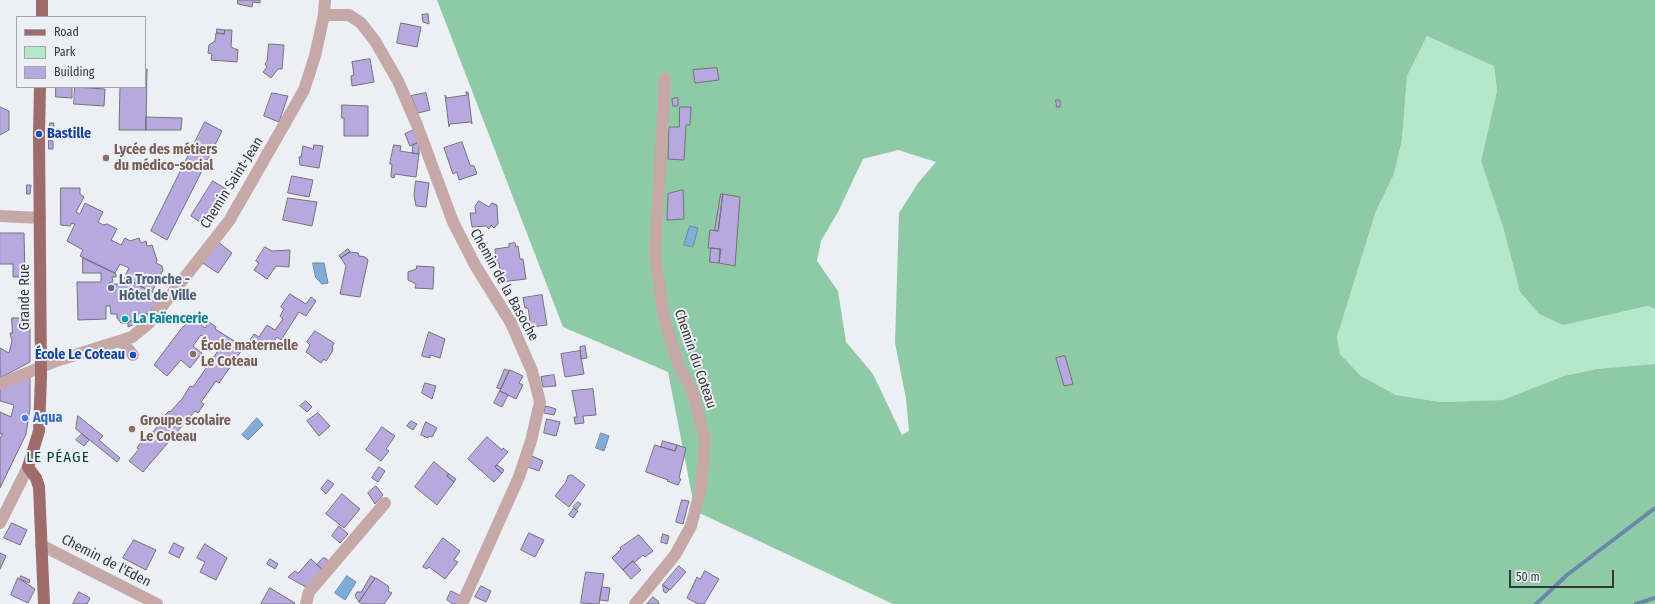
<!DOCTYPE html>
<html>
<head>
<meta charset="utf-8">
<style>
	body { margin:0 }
	#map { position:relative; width:1655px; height:604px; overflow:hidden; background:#ecf0f5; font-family:"Fira Sans Condensed",sans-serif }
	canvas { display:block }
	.legend { position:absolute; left:16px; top:16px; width:130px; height:72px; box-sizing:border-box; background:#ecf0f5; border:1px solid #a3a6aa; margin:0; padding:5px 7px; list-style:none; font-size:12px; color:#363739 }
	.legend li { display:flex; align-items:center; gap:8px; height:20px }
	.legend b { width:20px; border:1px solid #a3a6aa }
	.scale { position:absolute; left:1509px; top:570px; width:105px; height:18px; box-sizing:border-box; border:2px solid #363739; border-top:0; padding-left:5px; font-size:12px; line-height:14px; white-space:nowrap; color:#363739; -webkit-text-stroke:3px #ecf0f5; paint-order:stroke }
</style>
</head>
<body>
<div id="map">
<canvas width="1655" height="604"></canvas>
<ul class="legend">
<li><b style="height:5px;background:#9f6b6b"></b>Road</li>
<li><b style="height:11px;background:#b7e7ca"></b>Park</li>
<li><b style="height:11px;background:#b7a9df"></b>Building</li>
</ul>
<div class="scale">50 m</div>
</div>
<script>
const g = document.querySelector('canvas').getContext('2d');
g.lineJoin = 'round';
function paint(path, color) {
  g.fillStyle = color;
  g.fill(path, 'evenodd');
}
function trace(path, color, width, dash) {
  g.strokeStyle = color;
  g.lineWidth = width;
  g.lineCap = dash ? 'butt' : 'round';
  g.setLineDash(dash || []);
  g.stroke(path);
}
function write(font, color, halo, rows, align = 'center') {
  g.font = font + ' "Fira Sans Condensed",sans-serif';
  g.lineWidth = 4;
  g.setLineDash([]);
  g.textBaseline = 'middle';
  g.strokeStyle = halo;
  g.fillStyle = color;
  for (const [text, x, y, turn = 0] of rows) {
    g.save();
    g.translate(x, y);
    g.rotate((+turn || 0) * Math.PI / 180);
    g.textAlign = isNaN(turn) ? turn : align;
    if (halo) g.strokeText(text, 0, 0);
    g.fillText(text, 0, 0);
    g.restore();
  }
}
paint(new Path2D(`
	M1427,36L1494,65L1497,91L1481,161L1503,227L1520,292L1539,314L1647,306L1655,309V364L1596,369L1564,376L1502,400L1441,402L1396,395L1361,376L1340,354L1337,337L1376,211L1394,174L1402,140L1407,76Z`), '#b7e7ca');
paint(new Path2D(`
	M437,0H1655V309L1647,306L1563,325L1539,314L1520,292L1503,227L1481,161L1497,91L1494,66L1427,36L1407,76L1402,140L1394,174L1376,211L1337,337L1340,354L1361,376L1396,395L1441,402L1502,400L1564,376L1596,369L1655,364V604H893L695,511L668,372L563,327ZM898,150L936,162L918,183L899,213L895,343L906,399L909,431L902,435L873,374L846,342L838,291L817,261L821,241L838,212L863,159Z`), '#8fcaa7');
const water = new Path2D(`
	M690,226L698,228L693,247L684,245Z
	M313,263H324L328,283L322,284L316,278Z
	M257,418L263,425L248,440L242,435Z
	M601,433L609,436L604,451L596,448Z
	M347,576L356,582L345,600L335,593Z`);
paint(water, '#81acd8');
trace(water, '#6a89a8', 1);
trace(new Path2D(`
	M1536,604L1567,575L1655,508
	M1636,604L1655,598`), '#6a89a8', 4);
const building = new Path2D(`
	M238,0H260V3L253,2L252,7L238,4Z
	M428,14L429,24L423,22L422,15Z
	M401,23L421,27L417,47L397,43Z
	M217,29L225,30L224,34L217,33Z
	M225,30H232L231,47L238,50L237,62L211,60L212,54L208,53L209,45L215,41L216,33L224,34Z
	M269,44L284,45L282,69H278L271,78L263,72L267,67L265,64L267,61Z
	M370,59L374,82L352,86L351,76L354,75L352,62Z
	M717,68L719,80L695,83L693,70Z
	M145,69H147L146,130H119L120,87H145Z
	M56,87H72V98L56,97Z
	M75,87L105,89L104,106L74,104Z
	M466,92H468L472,124L471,122L450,124L449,127L445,95L447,98L467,95Z
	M272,93L288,96L279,122L264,116Z
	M426,93L430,110L418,113L411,96Z
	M678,98V106H673L672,99Z
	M1056,100H1060V107H1057Z
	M342,105L368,106V136H344V118H342Z
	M0,107L9,111V130L0,135Z
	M680,107H691L690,125H686L684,160L668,159L669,127H679Z
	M146,117L182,118L181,130H146Z
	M205,122L222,131L167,240L151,231Z
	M50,123H54L53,133H50Z
	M70,130L90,132L89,139L69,137Z
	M414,130L419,142L410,146L405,134Z
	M49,140L53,141V149H49Z
	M419,142V154L412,153L413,145Z
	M462,142L470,165L474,166L477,174L459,180L457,172L453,174L444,148Z
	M314,145L323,146L319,168L300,165L299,157H301L303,146L313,149Z
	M394,145L401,146L400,151L419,154L416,177L395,174L394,178L391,177L392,164H390Z
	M292,176L313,180L309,197L288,193Z
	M213,181L226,189L203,224L191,216Z
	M416,181L429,183L426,207L416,206L414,195Z
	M27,185H31L30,194H27Z
	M61,188H80V194L84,197L76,212L80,214L85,203L103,212L98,222L103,225L107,224L117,229L111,240L121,245L125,238L130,241L139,238L141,243L146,241L147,246L152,245L157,260L156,263L162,266L163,270L152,292L124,278L129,268L120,264L115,273L80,256L83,250L67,241L75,224L72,223L70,226L61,225Z
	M683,190L684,219L667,220L668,194Z
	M721,194H723L718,231L715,230Z
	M723,194L740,197L735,266L719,263L721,249L708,248L710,230L718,231Z
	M288,198L317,202L312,226L283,220Z
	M479,201L489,207L492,203L497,205L498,224L494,228L491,225L489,229L486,226L472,227L470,213H476L475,207Z
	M0,233H24L25,277H13V264H0Z
	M217,241L232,253L218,273L201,262Z
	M515,243L516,247L518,246L520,259H523L526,279L501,282L499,263L496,264L495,249L509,247V244Z
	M265,247L272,251L290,250L289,267L276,266L267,279L254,270L259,263L256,261Z
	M711,248L720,249L719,263L710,262Z
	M348,249L350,252L341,258L339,256Z
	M350,252L358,253L359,256L365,257L368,260L360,297L340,294L346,266L341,258Z
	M83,258L116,274V277H112L113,282H110V284H120L124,278L163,297L148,314H133V319L128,323H121L117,318V314H111L110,306H106V319L78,320L77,282H101V273H83Z
	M417,266L434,267L433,289L415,288L416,284L408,280V272L416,269Z
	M290,294L306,304L311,297L316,301L306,316L299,312L281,340L277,337L271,346L266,343L262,348L250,340L254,334L259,337L267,325L275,330L283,319L280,316L284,309L281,307Z
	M542,295L547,325L531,327L528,308H525L523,298Z
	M133,314H148L142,321L128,327V323L133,319Z
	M12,318H30V362L0,378V348L9,353L12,341L10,333H12Z
	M193,318L205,328L209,322L216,327L215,329L244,347L219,383L216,381L201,402L204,404L198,413L195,411L143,472L129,461L139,449L137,448L142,441L144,442L165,418L163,417L169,411L170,412L182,399L190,386L193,387L220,348L201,335L193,346L202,353L190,368L181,360L167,376L154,365L181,329Z
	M315,331L334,343L332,347L333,348L332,352L326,361L324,359L321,363L306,352L310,345L307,342Z
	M429,332L445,339L440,358L430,355V358L422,356Z
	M585,346L587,358L581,359L580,347Z
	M580,351L584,374L565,377L561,354Z
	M1065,356L1073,384L1064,386L1056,358Z
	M505,369L509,371L501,389L497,388Z
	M510,370L523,376L519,383L523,385L516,399L500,391Z
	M30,375V408L26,434L0,488V438L3,434H0V412L11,417L14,405L0,401V388Z
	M554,375L556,386L543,387L541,377Z
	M425,383L436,386L432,399L422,393Z
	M593,389L596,415L583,416L584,423L575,424L574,417H577L572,391Z
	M500,391L508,395L502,407L494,403Z
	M306,401L312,407L307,412L300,406Z
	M546,406L556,409L554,415L544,413Z
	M318,413L330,426L319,436L307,421Z
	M78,416L103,436L99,440L120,458L117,462L76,429Z
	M547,419L560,422L556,436L544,433Z
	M411,421L417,424L413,430L407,426Z
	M426,422L437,428L432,437L429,436L428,438L421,435Z
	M382,427L395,436L386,449L389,451L381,461L366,450Z
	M82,434L89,440L84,446L76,440Z
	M487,437L502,450L503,448L508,452L495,467L502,473L494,482L468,459Z
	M663,441L677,445L675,451L661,447Z
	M655,445L675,451L677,445L686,448L679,478L681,479L678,485L667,481L668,480L646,472Z
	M532,456L543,461L539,471L528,467Z
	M434,462L449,474L447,476L454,482L437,505L415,487Z
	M497,465L504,470L502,473L495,467Z
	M379,467L385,471L378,482L372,478Z
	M449,474L456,479L454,482L447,476Z
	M572,475L585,485L569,507L555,496L566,482L568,476Z
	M328,480L334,484L326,494L321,489Z
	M376,486L383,495L375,504L368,493Z
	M342,494L360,509L344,528L326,514Z
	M682,500L689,501L683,524L676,522Z
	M578,502L581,504L576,510L573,507Z
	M574,508L578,511L573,518L569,515Z
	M12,523L27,530L20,545L4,538Z
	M339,526L348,534L340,543L332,536Z
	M529,533L544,540L535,557L521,550Z
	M663,534L669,536L667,544L661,542Z
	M639,535L653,551L645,557L643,555L634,563L633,561L623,570L612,558L621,549L620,548Z
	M443,538L460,551L454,560L458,562L445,579L429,567L427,569L423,567Z
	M134,540L156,550L146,570L123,558Z
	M174,543L184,548L179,558L169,553Z
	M205,544L227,558L216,580L200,572L205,562L197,558Z
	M0,553L6,556L0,569Z
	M323,558H325L330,562L323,570L317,565Z
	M270,559L278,564L275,569L267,564Z
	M311,559L323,570L308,588L288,577L295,571L298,573Z
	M633,561L641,570L631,579L623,570Z
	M679,566L686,572L670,590L663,585Z
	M705,571L719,579L704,604H698L687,598L697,577L700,579Z
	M586,572L604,574L599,604L581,603Z
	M21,576L30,580L29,583L20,579Z
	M371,576L375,578L359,602L355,596L357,592H361Z
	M18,578L35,589L28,603L11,595Z
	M376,578L388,586L389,589L388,591L392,593L384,604H363L359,602Z
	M663,585L669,590L666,593L664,592Z
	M481,586L491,591L486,602L475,597Z
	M602,587L610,588L608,601L600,600Z
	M270,588L295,603L294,604H261Z
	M451,591L461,596L458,604H453L447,600Z
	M79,592L90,598L87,604H73Z
	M653,597L659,602L658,604H647Z`);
paint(building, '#b7a9df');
trace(building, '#737277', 1);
trace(new Path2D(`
	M324,15H349L361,23L375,41L398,81L417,125L453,222L475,265L511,323L532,371L540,402L531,441L519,477L462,604
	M0,216L40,218
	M121,341L133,355
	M0,384L56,361L132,337L148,324L229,221L304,90L315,56L324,15L325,0
	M0,523L28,467
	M41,545L157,604
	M306,604L309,592L385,503
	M635,604L675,555L691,526L701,488L705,441L693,393L679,366L664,318L655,255L665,79`), '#c6a8a7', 12);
trace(new Path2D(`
	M42,17V0
	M40,87L39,134L41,376L39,431L28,467L36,478L39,487L44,604`), '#9f6b6b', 12);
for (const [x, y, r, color] of [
	[39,134,4,"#1a4fb4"],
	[106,158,4,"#8d6e63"],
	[111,288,4,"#5c6f8a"],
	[125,319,4,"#0f9aa8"],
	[193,354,4,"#8d6e63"],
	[133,355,4,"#1a4fb4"],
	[25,418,4,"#3f7fe0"],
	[132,429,4,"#8d6e63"]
]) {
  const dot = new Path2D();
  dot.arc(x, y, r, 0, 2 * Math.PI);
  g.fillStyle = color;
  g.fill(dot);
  trace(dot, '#ecf0f5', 1.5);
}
write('bold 14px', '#164399', '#ecf0f5', [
	["Bastille",47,134],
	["École Le Coteau",125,355,"right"]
], 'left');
write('bold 14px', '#785e54', '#ecf0f5', [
	["Lycée des métiers",114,150],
	["du médico-social",114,166],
	["École maternelle",201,346],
	["Le Coteau",201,362],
	["Groupe scolaire",140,421],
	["Le Coteau",140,437]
], 'left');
write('14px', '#363739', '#ecf0f5', [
	["Chemin Saint-Jean",232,183,-58],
	["Chemin de la Basoche",504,285,61],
	["Grande Rue",25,297,-90],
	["Chemin du Coteau",695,359,71],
	["Chemin de l'Eden",106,561,27]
]);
write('bold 14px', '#4e5e75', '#ecf0f5', [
	["La Tronche -",119,280],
	["Hôtel de Ville",119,296]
], 'left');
write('bold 14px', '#0d838f', '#ecf0f5', [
	["La Faïencerie",133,319]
], 'left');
write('bold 14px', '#366cbe', '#ecf0f5', [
	["Aqua",33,418]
], 'left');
g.letterSpacing = '1px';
write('15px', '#013f35', '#ecf0f5', [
	["LE PÉAGE",58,458]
]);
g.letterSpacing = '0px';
</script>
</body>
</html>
